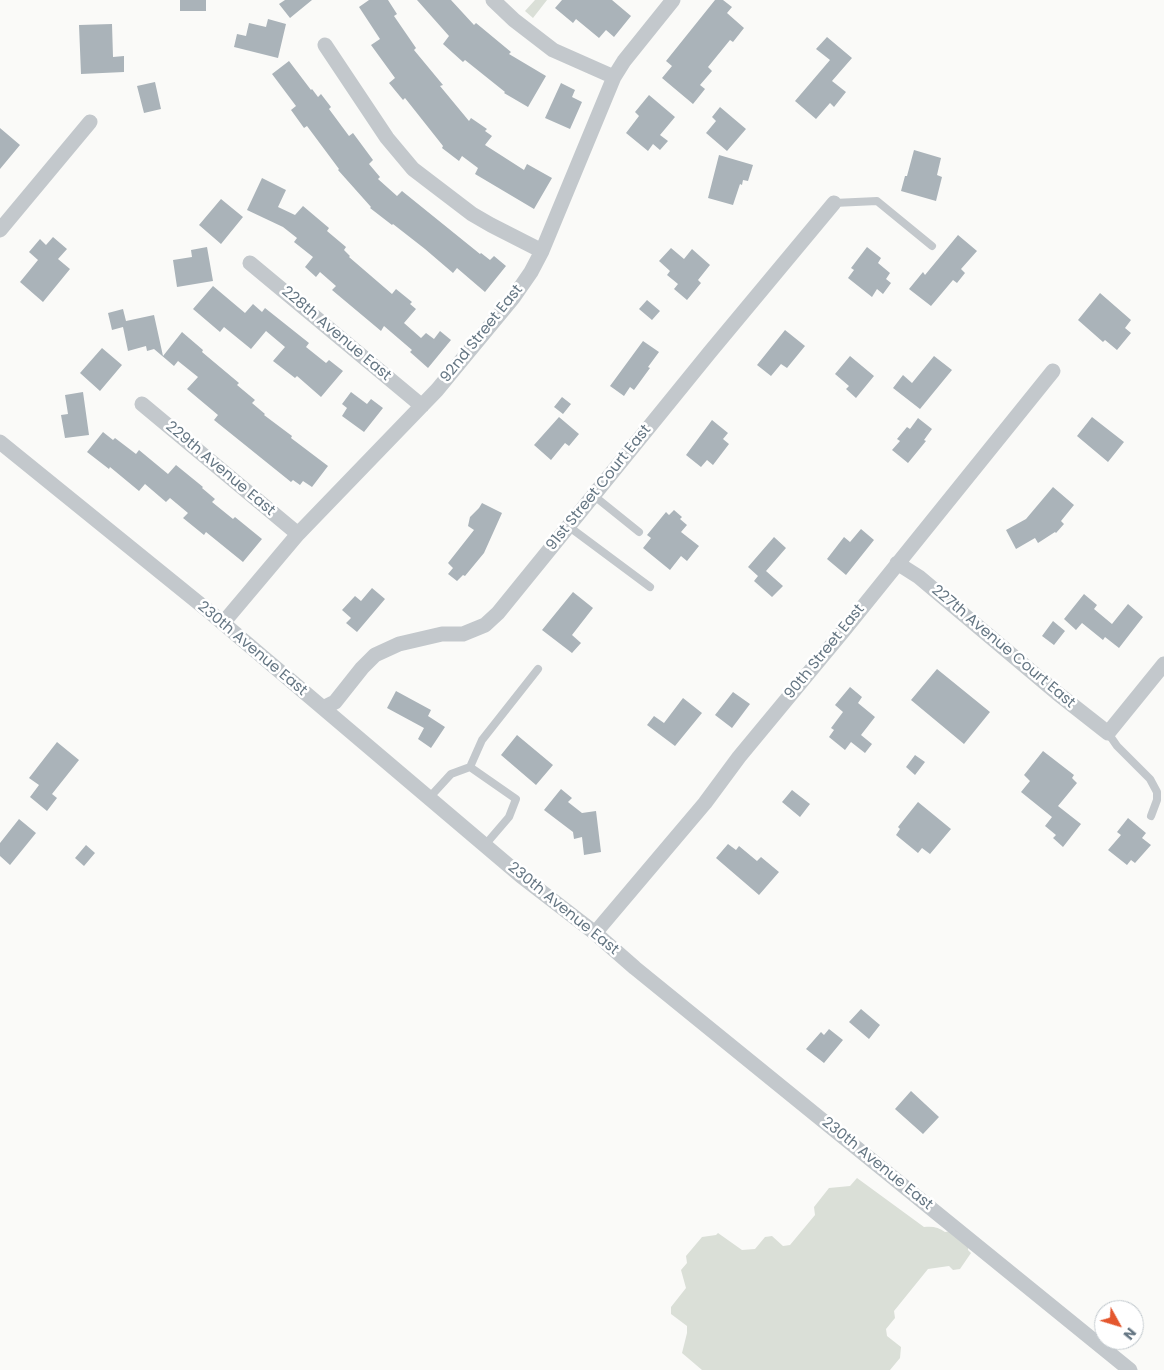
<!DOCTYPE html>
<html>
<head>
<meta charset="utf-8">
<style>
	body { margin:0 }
	#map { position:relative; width:1164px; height:1370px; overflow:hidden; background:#fafaf8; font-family:Poppins,sans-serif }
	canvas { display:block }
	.north { position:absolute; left:1094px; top:1300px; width:50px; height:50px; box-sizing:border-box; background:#fff; border:1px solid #c1c8cd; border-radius:50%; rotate:129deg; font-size:14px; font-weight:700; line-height:20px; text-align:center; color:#657683 }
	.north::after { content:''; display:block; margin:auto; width:18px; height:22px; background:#e4572e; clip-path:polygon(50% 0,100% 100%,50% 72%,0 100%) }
</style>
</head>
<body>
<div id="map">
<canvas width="1164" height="1370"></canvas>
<div class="north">N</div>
</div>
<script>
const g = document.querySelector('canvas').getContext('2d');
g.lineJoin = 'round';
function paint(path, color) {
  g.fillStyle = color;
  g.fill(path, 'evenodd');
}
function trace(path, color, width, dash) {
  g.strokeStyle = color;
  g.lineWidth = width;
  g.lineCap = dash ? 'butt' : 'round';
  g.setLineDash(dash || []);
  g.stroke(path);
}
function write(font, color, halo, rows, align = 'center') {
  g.font = font + ' Poppins,sans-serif';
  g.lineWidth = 5;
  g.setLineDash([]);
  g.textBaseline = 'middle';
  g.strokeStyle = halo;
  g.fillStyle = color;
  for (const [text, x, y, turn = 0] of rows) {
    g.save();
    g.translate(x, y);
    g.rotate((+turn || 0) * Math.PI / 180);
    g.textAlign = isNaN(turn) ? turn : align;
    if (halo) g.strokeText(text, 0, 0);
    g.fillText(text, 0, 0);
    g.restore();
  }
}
paint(new Path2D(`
	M535,0H547L533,18L525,11Z
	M857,1178L924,1227C932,1226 939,1227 945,1232L952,1231L968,1243V1250L971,1253L960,1269L953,1270L949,1266L928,1269L894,1311L895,1318L886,1329L887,1336L901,1347L900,1358L890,1370H702L682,1353L687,1333V1326L671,1314V1307L686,1288L681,1270L687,1263L686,1256L702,1237L716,1235L718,1233L742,1250L755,1249L765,1237L772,1236L783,1246L790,1245L815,1215L814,1207L829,1188L850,1186Z`), '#dadfd7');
paint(new Path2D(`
	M180,0H206V11H180Z
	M285,0H312L290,18L279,4Z
	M369,0H388L397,14L394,16L416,48L414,50L443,85L440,86L469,121L471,118L487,129L485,131L492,136L485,145L524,170L527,164L552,178L534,209L475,174L478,168L462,156L459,161L442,148L443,146L405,98L403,100L389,83L395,78L371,45L380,39L359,7Z
	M417,0H451L474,25L476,23L511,52L509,54L546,76L528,107L504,93L505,92L465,60L463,62L443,44L449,36Z
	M562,0H612L631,16L614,37L606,30L599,38L576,19L573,23L555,8Z
	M715,0H723L732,7L727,13L744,28L733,42L730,40L708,67L712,71L700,85L705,89L693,104L662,78L672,66L666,61Z
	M268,19L286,24L278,58L234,47L237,34L246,36L249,23L266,27Z
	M112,24L113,57L124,56V72L81,74L79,25Z
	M827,37L852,58L832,81L846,92L834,107L830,103L816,119L795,101L830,60L816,49Z
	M289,61L311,90L312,89L318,97L321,94L331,107L329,109L349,136L353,133L373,160L369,164L380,177L378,179L397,196L402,191L480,254L481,253L490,260L494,256L506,266L485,292L457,268L453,273L425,249L393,224L392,225L370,208L371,207L338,170L339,169L307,126L304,128L291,110L296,106L272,74Z
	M155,82L161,109L144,113L137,86Z
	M561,83L575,90L572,97L582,102L570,129L545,118Z
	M649,95L675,117L660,135L668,141L660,150L653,144L648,151L626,133L639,116L635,112Z
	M720,107L746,129L727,151L706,133L716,121L712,117Z
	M0,128L20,145L0,169Z
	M914,150L941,158L937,175L942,177L936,201L901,191L905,176H907Z
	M719,155L753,165L748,181L743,180L742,185L740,184L733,205L708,198Z
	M262,178L286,190L278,207L295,215L303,206L329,228L327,231L346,247L344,250L350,256L349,257L392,294L396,289L412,302L410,304L416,309L404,323L421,338L426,333L434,339L440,331L451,340L428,368L410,352L412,350L384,326L381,331L332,290L336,286L320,272L316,277L305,267L313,257L294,242L297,238L283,227L247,210Z
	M221,199L243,217L221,244L199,225Z
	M958,235L977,251L961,269L965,273L957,283L953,280L931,306L909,289L923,272L925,275Z
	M53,237L67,249L58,259L70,269L43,302L20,282L38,260L29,252L40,239L46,245Z
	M207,247L213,281L177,287L173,260L192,257L191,250Z
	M867,247L881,258L878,263L890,273L886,279L891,283L883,294L877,289L872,297L848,278L854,270L851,268Z
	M671,248L684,259L692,249L710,265L698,280L701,283L687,300L674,289L678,284L667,275L670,271L659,261Z
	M213,286L245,313L253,304L262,312L265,308L309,343L306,347L326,363L329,360L343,371L321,397L297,376L295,378L273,361L285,347L266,331L251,349L224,327L220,332L193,309Z
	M1100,293L1131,320L1125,328L1131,333L1117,350L1105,340L1103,342L1078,320Z
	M647,300L660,311L652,320L639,309Z
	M123,309L126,321L154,315L163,356L182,332L203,350L202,352L239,383L237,385L255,400L252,403L265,414L264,415L292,436L291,438L328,466L312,487L303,481L300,485L293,480L291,482L214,420L218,415L187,389L198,377L178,361L174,366L154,349L147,351L146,346L128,351L123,327L112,330L108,313Z
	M785,330L805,346L787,368L781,364L771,376L757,365Z
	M643,341L659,352L648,367L650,368L634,390L630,387L624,396L610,386Z
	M102,348L122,365L100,391L80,373Z
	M850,356L874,376L856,398L846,389L849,386L835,374Z
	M934,356L952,370L920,409L893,388L903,375L912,383Z
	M83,392L89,435L65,438L61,415L68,414L65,395Z
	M351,392L367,404L371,399L383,408L364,432L342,416L347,408L342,404Z
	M562,397L571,404L563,414L554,407Z
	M559,417L579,434L569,446L565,443L551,460L534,445Z
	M1092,417L1124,442L1108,462L1077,436Z
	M918,418L932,429L924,440L926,441L908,463L892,450L900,441L897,439L907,427L910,429Z
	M712,420L728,433L723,439L729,444L713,465L707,460L701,467L686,455Z
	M103,432L113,440L115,438L136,454L139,450L168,474L176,465L203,487L202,488L215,499L212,502L233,519L235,517L262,539L243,562L206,532L204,535L183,518L188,513L170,498L166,502L145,484L139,491L110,467L109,469L87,452Z
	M1053,487L1074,505L1061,521L1064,524L1056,533L1055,532L1038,543L1035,538L1016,549L1006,530L1026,519Z
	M482,503L502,513L484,553L465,576L463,575L457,581L448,574L453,568L448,563L474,530L468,526L470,517L479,508Z
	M674,510L682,517L680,519L687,525L681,532L699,546L687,561L681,556L670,570L643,548L651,538L647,535L666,512L669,515Z
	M861,529L874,540L846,575L827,559L844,537L850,542Z
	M774,537L786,548L766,571L783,586L772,597L754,581L758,576L748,567Z
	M372,588L385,599L357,632L346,623L351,618L342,610L355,596L361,601Z
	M573,592L593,608L572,635L581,643L572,653L542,630Z
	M1084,594L1097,605L1094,609L1112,624L1128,604L1143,617L1119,648L1105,637L1103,640L1082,623L1076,630L1064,619Z
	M1053,621L1065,631L1054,645L1042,636Z
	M937,669L990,712L964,744L911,700Z
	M850,687L862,697L858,703L875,717L861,735L872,744L865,753L851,742L845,750L829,737L834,730L831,728L843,712L835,705Z
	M396,691L431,710L428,716L445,727L431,748L418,739L424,728L387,708Z
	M733,692L750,704L732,728L715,715Z
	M683,698L702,713L675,746L647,725L654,716L664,723Z
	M517,735L553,765L536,785L501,755Z
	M57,742L79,760L52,794L57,798L47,811L30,797L39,785L29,778Z
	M1043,751L1074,775L1072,778L1077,783L1058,806L1081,824L1063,847L1053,838L1056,835L1045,826L1052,817L1021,792L1030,781L1024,775Z
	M915,755L925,762L915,775L906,767Z
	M561,789L572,798L568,802L582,813L596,811L601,852L584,855L582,837L574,839L573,832L544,810Z
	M792,790L810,804L800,817L782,802Z
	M918,802L951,829L930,854L922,848L918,853L896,835L900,829L898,827Z
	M1128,818L1146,833L1142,838L1151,845L1135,863L1131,860L1127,865L1108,850L1121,835L1117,832Z
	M19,819L36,833L10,865L0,856V843Z
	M728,844L736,850L739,846L757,861L761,857L779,872L759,895L716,858Z
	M86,845L95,853L84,866L75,858Z
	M861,1009L880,1025L869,1039L849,1022Z
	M829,1029L843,1040L824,1063L806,1049L821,1032L824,1035Z
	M911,1091L939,1117L923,1134L895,1109Z`), '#aab3b9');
trace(new Path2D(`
	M834,203L877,201L932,246
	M593,495L639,532
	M568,526L650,587
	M1108,733L1117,746L1150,779L1157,792V800L1151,816
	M470,767L482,740L538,669
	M429,798L451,774L470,767L516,799L509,817L485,845`), '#c3c8cc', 8);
trace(new Path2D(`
	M493,0L514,20L553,50L614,77
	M325,45L387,138L413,169L472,214L491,225L542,251
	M0,230L90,122
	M250,263L422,406
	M142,404L298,534
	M0,442L211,613L521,876L595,933L635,968L1130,1370
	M897,563L919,577L1057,693L1108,733L1164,664
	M223,623L298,534L437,390L513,298L531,272L542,251L614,77L624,61L673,0
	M323,708L335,702L362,668L375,655L399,644L442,634H463L485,625L498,613L710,352L834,203
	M595,933L705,803L739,757L845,629L1053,371`), '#c3c8cc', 15);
write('15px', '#657683', '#fff', [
	["228th Avenue East",336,334,40],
	["92nd Street East",482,334,-51],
	["229th Avenue East",220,469,40],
	["91st Street Court East",599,488,-51],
	["227th Avenue Court East",1003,647,40],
	["230th Avenue East",252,649,40],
	["90th Street East",825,652,-51],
	["230th Avenue East",563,909,39],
	["230th Avenue East",877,1164,39]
]);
</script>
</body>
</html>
